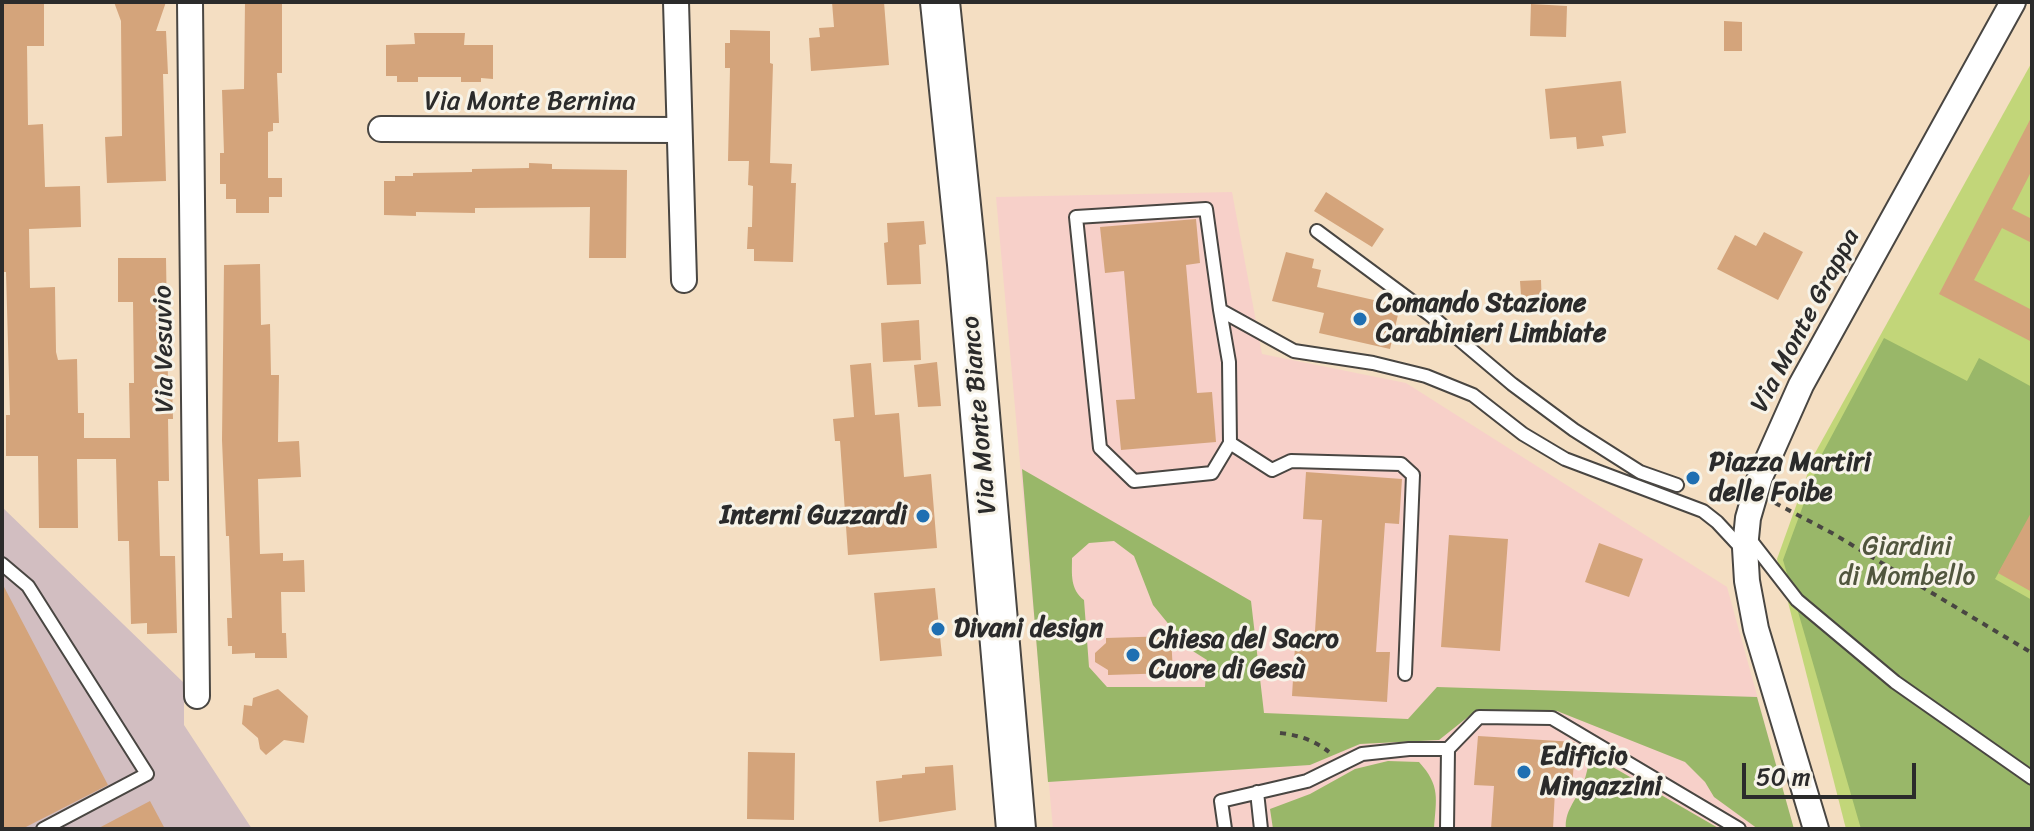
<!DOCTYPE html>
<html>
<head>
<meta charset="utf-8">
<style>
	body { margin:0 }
	#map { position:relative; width:2034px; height:831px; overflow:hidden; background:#f4dec2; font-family:Sriracha,sans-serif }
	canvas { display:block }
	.frame { position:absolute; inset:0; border:4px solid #2b2b2b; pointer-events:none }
	.scale { position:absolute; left:1742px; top:763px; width:174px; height:36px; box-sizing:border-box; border:4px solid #2b2b2b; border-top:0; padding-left:10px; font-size:24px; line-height:28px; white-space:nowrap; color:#2b2b2b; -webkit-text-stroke:6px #f7f3e8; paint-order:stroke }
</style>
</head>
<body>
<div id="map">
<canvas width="2034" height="831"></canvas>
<div class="frame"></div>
<div class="scale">50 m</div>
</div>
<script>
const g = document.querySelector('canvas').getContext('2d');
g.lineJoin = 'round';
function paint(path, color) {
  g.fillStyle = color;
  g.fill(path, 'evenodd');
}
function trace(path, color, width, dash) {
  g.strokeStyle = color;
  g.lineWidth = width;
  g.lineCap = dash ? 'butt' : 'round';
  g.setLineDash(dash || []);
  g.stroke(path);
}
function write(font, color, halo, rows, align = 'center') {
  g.font = font + ' Sriracha,sans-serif';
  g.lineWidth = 6;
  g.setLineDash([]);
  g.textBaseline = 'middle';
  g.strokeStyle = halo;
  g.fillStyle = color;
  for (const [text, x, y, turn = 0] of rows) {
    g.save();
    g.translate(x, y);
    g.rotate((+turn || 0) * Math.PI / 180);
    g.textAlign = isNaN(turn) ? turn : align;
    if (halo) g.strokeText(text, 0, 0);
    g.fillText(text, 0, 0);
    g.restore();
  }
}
paint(new Path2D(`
	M1232,192L1262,354L1406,383L1727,587L1794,829H1053L996,197Z`), '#f7d0c9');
paint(new Path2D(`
	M2,507L184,683V725L252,829H2Z`), '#d2bec1');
paint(new Path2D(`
	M2032,62V829H1846L1777,559L1815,453Z`), '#c2d679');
paint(new Path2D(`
	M1884,338L1967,381L1979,358L2032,387V514L1995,579L2032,600V829H1861L1783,560L1822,454Z
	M1022,469L1251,601L1264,713L1408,719L1437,687L1757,697L1794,829H1758L1714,797L1705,782L1685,762L1557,711L1473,713L1439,740L1360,744L1310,765L1048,782ZM1114,541L1134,556L1153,605L1188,648L1207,660L1205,687H1107L1089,667L1084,600C1070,589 1072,575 1072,558L1089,543Z
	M1592,755L1720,829H1566C1564,812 1576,800 1582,786C1587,777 1587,765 1592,755Z
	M1388,761L1419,762C1441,786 1436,799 1434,829H1273L1270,809L1310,794L1355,769Z`), '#99b769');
paint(new Path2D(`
	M2,2H44V46H27L28,125L43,124L45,187L80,186L81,227L29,229L30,288L55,287L56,352L58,360L77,359L78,413H84V438H130L129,383H134L133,302H118V258H166L168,382H172L173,419H168L169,481H158L160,556H175L177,633L147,634V623L131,624L129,541H118L116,459H77L78,528H39L38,456H6V415H10L6,272H2Z
	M114,2H166L156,31H166L168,74H163L166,181L107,183L105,137L122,136L121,21Z
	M245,2H282V73H277L279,123H273V131L268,132V178H282V197H269V213H236V199H226V184H220V153H224L222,90L244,89Z
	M832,2H884L889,65L811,71L809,38L820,37L819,28L834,27Z
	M1531,4L1567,6L1566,37L1530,36Z
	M1724,21L1742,22V51H1724Z
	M730,30L770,31V63L773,64L770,163L792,164L791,183H796L793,262L754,261V249H747L748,227H752L753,186L748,185L749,161H728L730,68H725V43H730Z
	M414,33H465L464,45H493V79L481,78V82H461V77H418V82H397V76H386V45L415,44Z
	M1621,81L1626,133L1602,136L1604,146L1577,149L1576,137L1550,139L1545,89Z
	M2032,116V170L2012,209L2032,219V243L2002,228L1974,280L2032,310V342L1939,294Z
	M529,163L552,164V169L627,170L626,258H589L590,207L475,208V213L416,212V216L384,215V181H395V176H413V173L472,172V169L529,168Z
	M1326,192L1384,229L1372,247L1314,211Z
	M1196,219L1200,263L1186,265L1197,393L1212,392L1216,442L1121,450L1116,400L1135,399L1124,271L1105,273L1100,227Z
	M924,221L926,244L919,245L921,284L887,285L884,243L888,242L887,223Z
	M1764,232L1803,252L1778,300L1717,269L1735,235L1756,246Z
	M1286,252L1314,259L1312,268L1321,270L1317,287L1400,306L1390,349L1319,333L1324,313L1272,301Z
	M260,264L261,325L270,324L271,375H279L278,442L299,441L301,477L258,479L260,554L283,553V561L304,560L305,592H281L282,633H286L287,658H255V653L232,654V646H228L227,618H232L229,536H226L222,440L224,265Z
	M1541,280L1542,308L1522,309L1520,281Z
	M919,320L921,360L883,362L881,323Z
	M937,362L941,406L918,407L914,365Z
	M871,363L875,415L899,413L904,477L931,474L937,548L848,555L840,441H835L833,419L854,417L850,365Z
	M1306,472L1402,479L1399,524L1385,523L1376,652H1390L1387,702L1292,696L1295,646L1314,647L1322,520L1303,519Z
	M2032,511V592L1998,573Z
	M1449,535L1508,539L1500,651L1441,647Z
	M1599,543L1643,559L1629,597L1585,582Z
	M2,583L108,785L22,829H2Z
	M935,588L942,656L880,661L874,593Z
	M1171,636L1173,673L1108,675V670L1095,662V653L1106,643V638Z
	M278,689L308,716L304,743L284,740L266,755L260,749L258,738L242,724L244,705L252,706L253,698Z
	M1478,736L1575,742L1572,792L1555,791L1553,829H1491L1494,786L1474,785Z
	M748,752L795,753L794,820L747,819Z
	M953,765L956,810L879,822L876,781L902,778V775L925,773V767Z
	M150,801L165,829H97Z`), '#d4a47b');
const lane = new Path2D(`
	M1317,231L1429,314L1512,384L1574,430L1640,472L1677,485
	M1220,310L1229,362L1230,443L1212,473L1134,481L1100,448L1076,217L1206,209L1220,310L1294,351L1373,363L1426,376L1473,395L1523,434L1565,459L1703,511L1717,522L1744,551
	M1230,443L1272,470L1291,461L1401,464L1413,475L1405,674
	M1748,537L1797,600L1895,682L2032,778
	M2,564L28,586L147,774L43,829
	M1257,792L1261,829
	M1225,829L1221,801L1307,781L1362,754L1409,749H1448L1479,717L1552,718L1739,829
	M1447,829L1448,749`);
const street = new Path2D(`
	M190,2L197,696
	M676,2L684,280
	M381,129L679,130
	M1816,829L1756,629L1747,581L1745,548L1748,518L1760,477L1801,385L2013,2`);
const primary = new Path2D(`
	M940,2L967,264L1016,829`);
trace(lane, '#494642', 16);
trace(street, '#494642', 28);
trace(primary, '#494642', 42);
trace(new Path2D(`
	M1775,503L1832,533L2032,653
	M1280,733C1298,735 1314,740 1329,752`), '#494642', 4, [6, 6]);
trace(lane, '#fff', 12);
trace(street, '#fff', 24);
trace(primary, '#fff', 38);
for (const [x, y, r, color] of [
	[1360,319,8,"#1f6fb2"],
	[1693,478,8,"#1f6fb2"],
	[923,516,8,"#1f6fb2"],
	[938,629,8,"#1f6fb2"],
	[1133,655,8,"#1f6fb2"],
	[1524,772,8,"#1f6fb2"]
]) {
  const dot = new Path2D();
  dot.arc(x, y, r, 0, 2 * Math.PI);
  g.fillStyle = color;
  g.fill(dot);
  trace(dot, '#f7f3e8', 3);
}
write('26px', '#2b2b2b', '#f7f3e8', [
	["Via Monte Bernina",530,102],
	["Via Monte Grappa",1806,321,-62],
	["Via Vesuvio",165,349,-91],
	["Via Monte Bianco",980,415,-95]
]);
write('bold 26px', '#2b2b2b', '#f7f3e8', [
	["Comando Stazione",1376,304],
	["Carabinieri Limbiate",1376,334],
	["Piazza Martiri",1709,463],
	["delle Foibe",1709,493],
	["Interni Guzzardi",907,516,"right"],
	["Divani design",954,629],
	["Chiesa del Sacro",1149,640],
	["Cuore di Gesù",1149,670],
	["Edificio",1540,757],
	["Mingazzini",1540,787]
], 'left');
write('26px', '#51563e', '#f7f3e8', [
	["Giardini",1907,547],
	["di Mombello",1907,577]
]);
</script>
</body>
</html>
